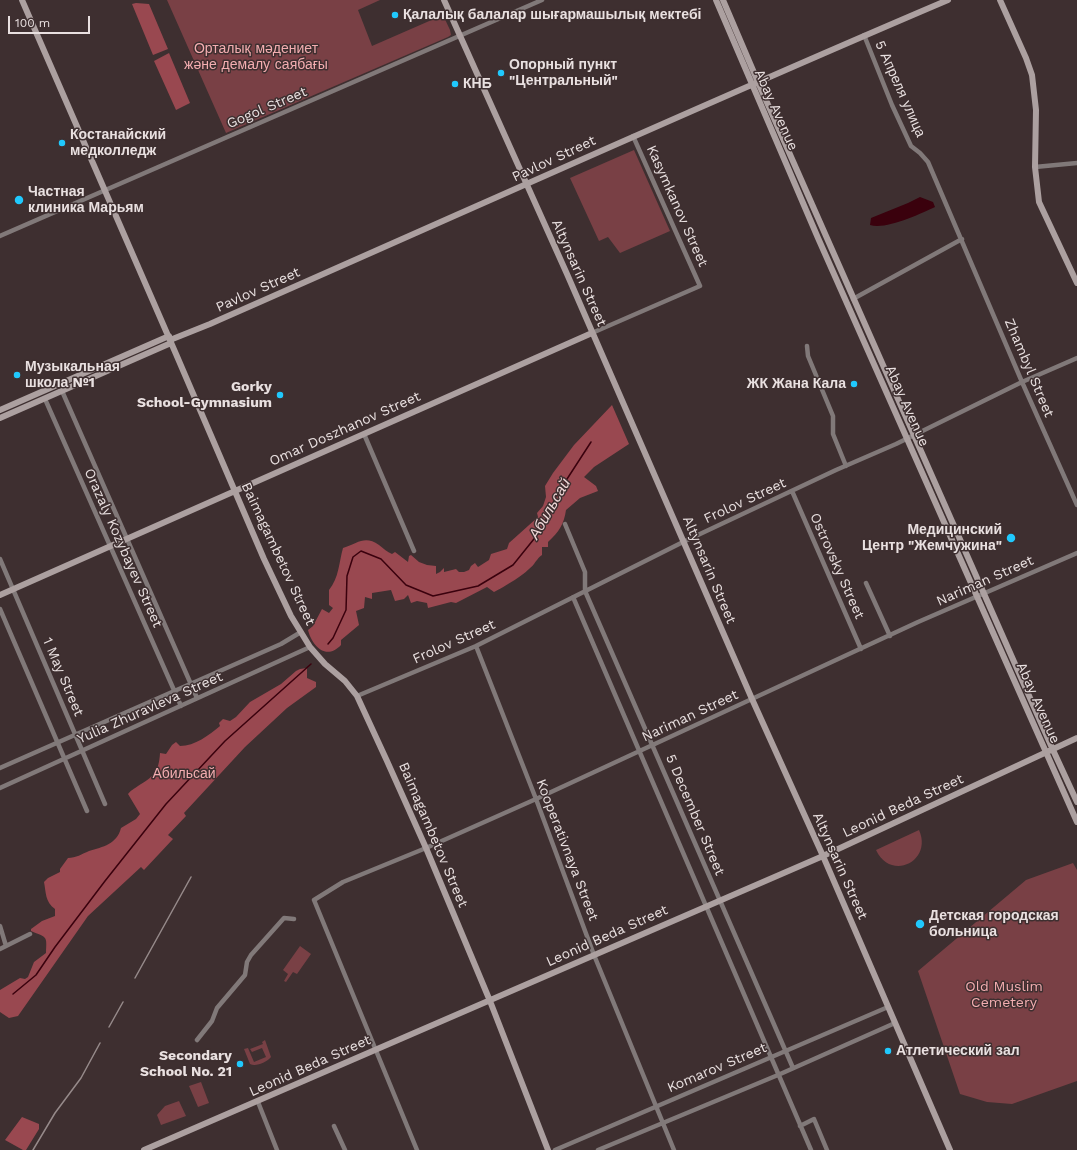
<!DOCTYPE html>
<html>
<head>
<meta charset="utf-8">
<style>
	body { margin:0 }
	#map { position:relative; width:1077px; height:1150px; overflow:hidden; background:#3e2f30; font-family:"Work Sans",sans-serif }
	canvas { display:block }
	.scale { position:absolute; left:8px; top:16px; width:82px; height:18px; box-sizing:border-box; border:2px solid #e9e0e0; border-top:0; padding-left:5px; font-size:12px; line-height:14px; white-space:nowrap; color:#e9e0e0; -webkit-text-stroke:3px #3e2f30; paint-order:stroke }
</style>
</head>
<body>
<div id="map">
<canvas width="1077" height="1150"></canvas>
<div class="scale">100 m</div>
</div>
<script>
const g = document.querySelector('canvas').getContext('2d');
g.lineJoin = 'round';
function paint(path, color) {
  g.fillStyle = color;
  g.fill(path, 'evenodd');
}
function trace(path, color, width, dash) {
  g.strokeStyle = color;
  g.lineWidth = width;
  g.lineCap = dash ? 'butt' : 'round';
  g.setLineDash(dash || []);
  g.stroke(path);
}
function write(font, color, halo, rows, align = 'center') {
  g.font = font + ' "Work Sans",sans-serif';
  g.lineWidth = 3;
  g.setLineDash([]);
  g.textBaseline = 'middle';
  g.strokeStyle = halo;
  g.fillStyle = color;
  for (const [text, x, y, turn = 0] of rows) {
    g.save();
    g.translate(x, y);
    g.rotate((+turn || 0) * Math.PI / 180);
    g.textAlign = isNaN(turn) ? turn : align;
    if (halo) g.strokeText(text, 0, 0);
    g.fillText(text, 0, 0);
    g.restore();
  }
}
paint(new Path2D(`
	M167,0H380L358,10L372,46L443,15L450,30L451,35L448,37L226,133Z
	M634,150L670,231L620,253L608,237L599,241L570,178Z
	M919,830C933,861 891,882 876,850Z
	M1073,863L1077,870V1081L1012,1104L987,1102L960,1094L918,971L1026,880Z
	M300,946L311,954L297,974L293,972L286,982L284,981L288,974L283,970Z
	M265,1040L271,1057C267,1062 256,1067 250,1064L244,1049L248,1048L254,1062L266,1057L262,1048L252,1052L250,1049L263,1044L262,1042Z
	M201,1082L209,1103L198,1107L189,1086Z
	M179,1101L186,1116L161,1125L157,1115L165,1106Z`), '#794045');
paint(new Path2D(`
	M136,3L149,4L168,49L153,55L132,4Z
	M169,53L190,103L176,110L154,61Z
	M612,405L629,444L594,467L584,477L596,486L598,491L580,498L566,510C564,524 559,532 548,542V547H542V555C538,558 537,560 534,564C526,574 504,587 494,592L487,587L456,603L451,602L428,608L427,603L417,601L411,603L408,595L404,599L395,601L391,590L372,593V599L365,597L364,608L356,611L359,625L341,640V645C326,661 312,646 308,630L313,626L322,609L329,613L333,608L329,605V590C339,578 339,562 343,548C358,543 365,535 379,545C384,549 387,552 392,554L395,552L408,562L409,556L411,555L419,562L427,565L436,566V574L440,572L444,568V572L456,569L459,572H464L469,570L471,566L475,563L478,567L489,560L491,554L507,549L509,543L538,517L537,513L543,506L546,497L545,486L553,473L574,445Z
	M307,668V678L316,682V687L287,708L245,747L184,813L186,816L168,835L173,839L144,870L141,867L88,916L18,1016L9,1018L0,1012V990L20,978L25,979L28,977L34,962L46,953C47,935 47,938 31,931V929L42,921L55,916V909C45,902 46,892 44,882L48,878L60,872V869L68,858C76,858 82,854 89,851C103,847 117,844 121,828L136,819L140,814L128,794C131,790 134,789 138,786C153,777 159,772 160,753L166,754L172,745L176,742L180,746C195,746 209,735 220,726L219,723L223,719L230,721L236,717L250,702L281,684L296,671L300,669Z
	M22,1117L39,1124V1129L26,1150H23L5,1140Z`), '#994850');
paint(new Path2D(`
	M920,197L933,202L935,207C920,214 886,230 870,225L871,218L908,203Z`), '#3a010d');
trace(new Path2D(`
	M328,644L333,638L346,610L347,576L353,557L361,551L381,559L406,585L433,596L478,586L513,565L542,529L556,496L591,442
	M13,994L36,975L55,947L105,881L166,804L225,741L311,664`), '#3a010d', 1.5);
trace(new Path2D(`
	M864,35L892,105L911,146L920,153L928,162L1022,382L1077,505
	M1035,167L1077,163
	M0,236L542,0
	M853,299L962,239
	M592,333L700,286L633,136
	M807,346L808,356L833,416V434L846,466
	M62,391L197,698
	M45,399L181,706
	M364,434L414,551
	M792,491L861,649
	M565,524L585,572V591L793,1068
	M0,559L105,804
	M866,583L890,636
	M573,597L811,1150
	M0,609L87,811
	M476,646L536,799L594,955L674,1150
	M357,696L476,646L683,542L836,470L896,444L1022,382L1077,358
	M0,768L281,644L301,632
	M0,788L310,647
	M0,926L6,946
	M0,949L30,934
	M197,1040L212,1021L217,1008L245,975L247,962L251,955L284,918L294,919
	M258,1102L277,1150
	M334,1126L345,1150
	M800,1126L814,1119L827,1150
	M417,1150L314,900L343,882L426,848L536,799L918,622L1077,553
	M555,1150L888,1007
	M598,1150L778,1075L895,1023`), '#817979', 4.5);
trace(new Path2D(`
	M22,0L176,354L264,559L291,616L310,647L325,664L345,681L357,696L387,761L426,848L490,1001L548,1150
	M444,0L567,274L752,699L823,856L950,1150
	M716,0L818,238L1077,822
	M723,0L758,82L1053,750L1077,802
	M1000,0L1026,58L1032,75L1036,110L1035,167L1039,202L1077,283
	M170,340L210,324C456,216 701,105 948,0
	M0,410L169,336
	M0,418L171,343
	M0,595L592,333
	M144,1150L823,856L1077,738`), '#aca0a0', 6);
trace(new Path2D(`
	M135,978L191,877
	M109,1027L123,1002
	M33,1150L55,1113L81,1078L100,1043`), '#968a8a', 1.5);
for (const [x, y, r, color] of [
	[395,15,4,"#20c9fd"],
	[501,73,4,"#20c9fd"],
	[455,84,4,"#20c9fd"],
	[62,143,4,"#20c9fd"],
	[19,200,5,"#20c9fd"],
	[17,375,4,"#20c9fd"],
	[854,384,4,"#20c9fd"],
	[280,395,4,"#20c9fd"],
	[1011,538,5,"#20c9fd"],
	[920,924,5,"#20c9fd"],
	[888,1051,4,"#20c9fd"],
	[240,1064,4,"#20c9fd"]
]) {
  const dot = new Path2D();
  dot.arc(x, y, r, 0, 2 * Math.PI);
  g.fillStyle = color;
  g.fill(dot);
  trace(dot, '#3e2f30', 1.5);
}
write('bold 14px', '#e9e0e0', '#3e2f30', [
	["Қалалық балалар шығармашылық мектебі",403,15],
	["Опорный пункт",509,65],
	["\"Центральный\"",509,81],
	["КНБ",463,84],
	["Костанайский",70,135],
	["медколледж",70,151],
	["Частная",28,192],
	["клиника Марьям",28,208],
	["Музыкальная",25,367],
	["школа №1",25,383],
	["ЖК Жана Кала",846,384,"right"],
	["Gorky",272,387,"right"],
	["School-Gymnasium",272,403,"right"],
	["Медицинский",1002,530,"right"],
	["Центр \"Жемчужина\"",1002,546,"right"],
	["Детская городская",929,916],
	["больница",929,932],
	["Атлетический зал",896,1051],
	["Secondary",232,1056,"right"],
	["School No. 21",232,1072,"right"]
], 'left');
write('14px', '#f3adb0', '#3e2f30', [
	["Орталық мәдениет",256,49],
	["және демалу саябағы",256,65],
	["Абильсай",184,774],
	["Old Muslim",1004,987],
	["Cemetery",1004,1003]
]);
write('14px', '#e9e0e0', '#3e2f30', [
	["5 Апреля улица",900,89,66],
	["Gogol Street",267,108,-23],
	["Abay Avenue",776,110,66],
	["Pavlov Street",554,159,-25],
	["Kasymkanov Street",677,206,66],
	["Altynsarin Street",579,273,66],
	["Pavlov Street",258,290,-24],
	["Zhambyl Street",1029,368,67],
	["Abay Avenue",907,406,66],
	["Omar Doszhanov Street",345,429,-24],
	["Frolov Street",745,501,-25],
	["Orazaly Kozybayev Street",123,548,66],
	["Baimagambetov Street",278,554,65],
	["Ostrovsky Street",837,566,66],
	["Altynsarin Street",709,570,67],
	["Nariman Street",985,581,-24],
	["Frolov Street",454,642,-24],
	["1 May Street",63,677,67],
	["Abay Avenue",1038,703,66],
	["Yulia Zhuravleva Street",150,708,-24],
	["Nariman Street",690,716,-25],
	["Leonid Beda Street",903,806,-25],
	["5 December Street",695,815,67],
	["Baimagambetov Street",433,835,67],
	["Kooperativnaya Street",567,850,69],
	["Altynsarin Street",840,866,66],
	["Leonid Beda Street",607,936,-24],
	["Leonid Beda Street",310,1066,-24],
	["Komarov Street",717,1068,-23]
]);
write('italic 15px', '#f1d9d9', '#3e2f30', [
	["Абильсай",550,509,-60]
]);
</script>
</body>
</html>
